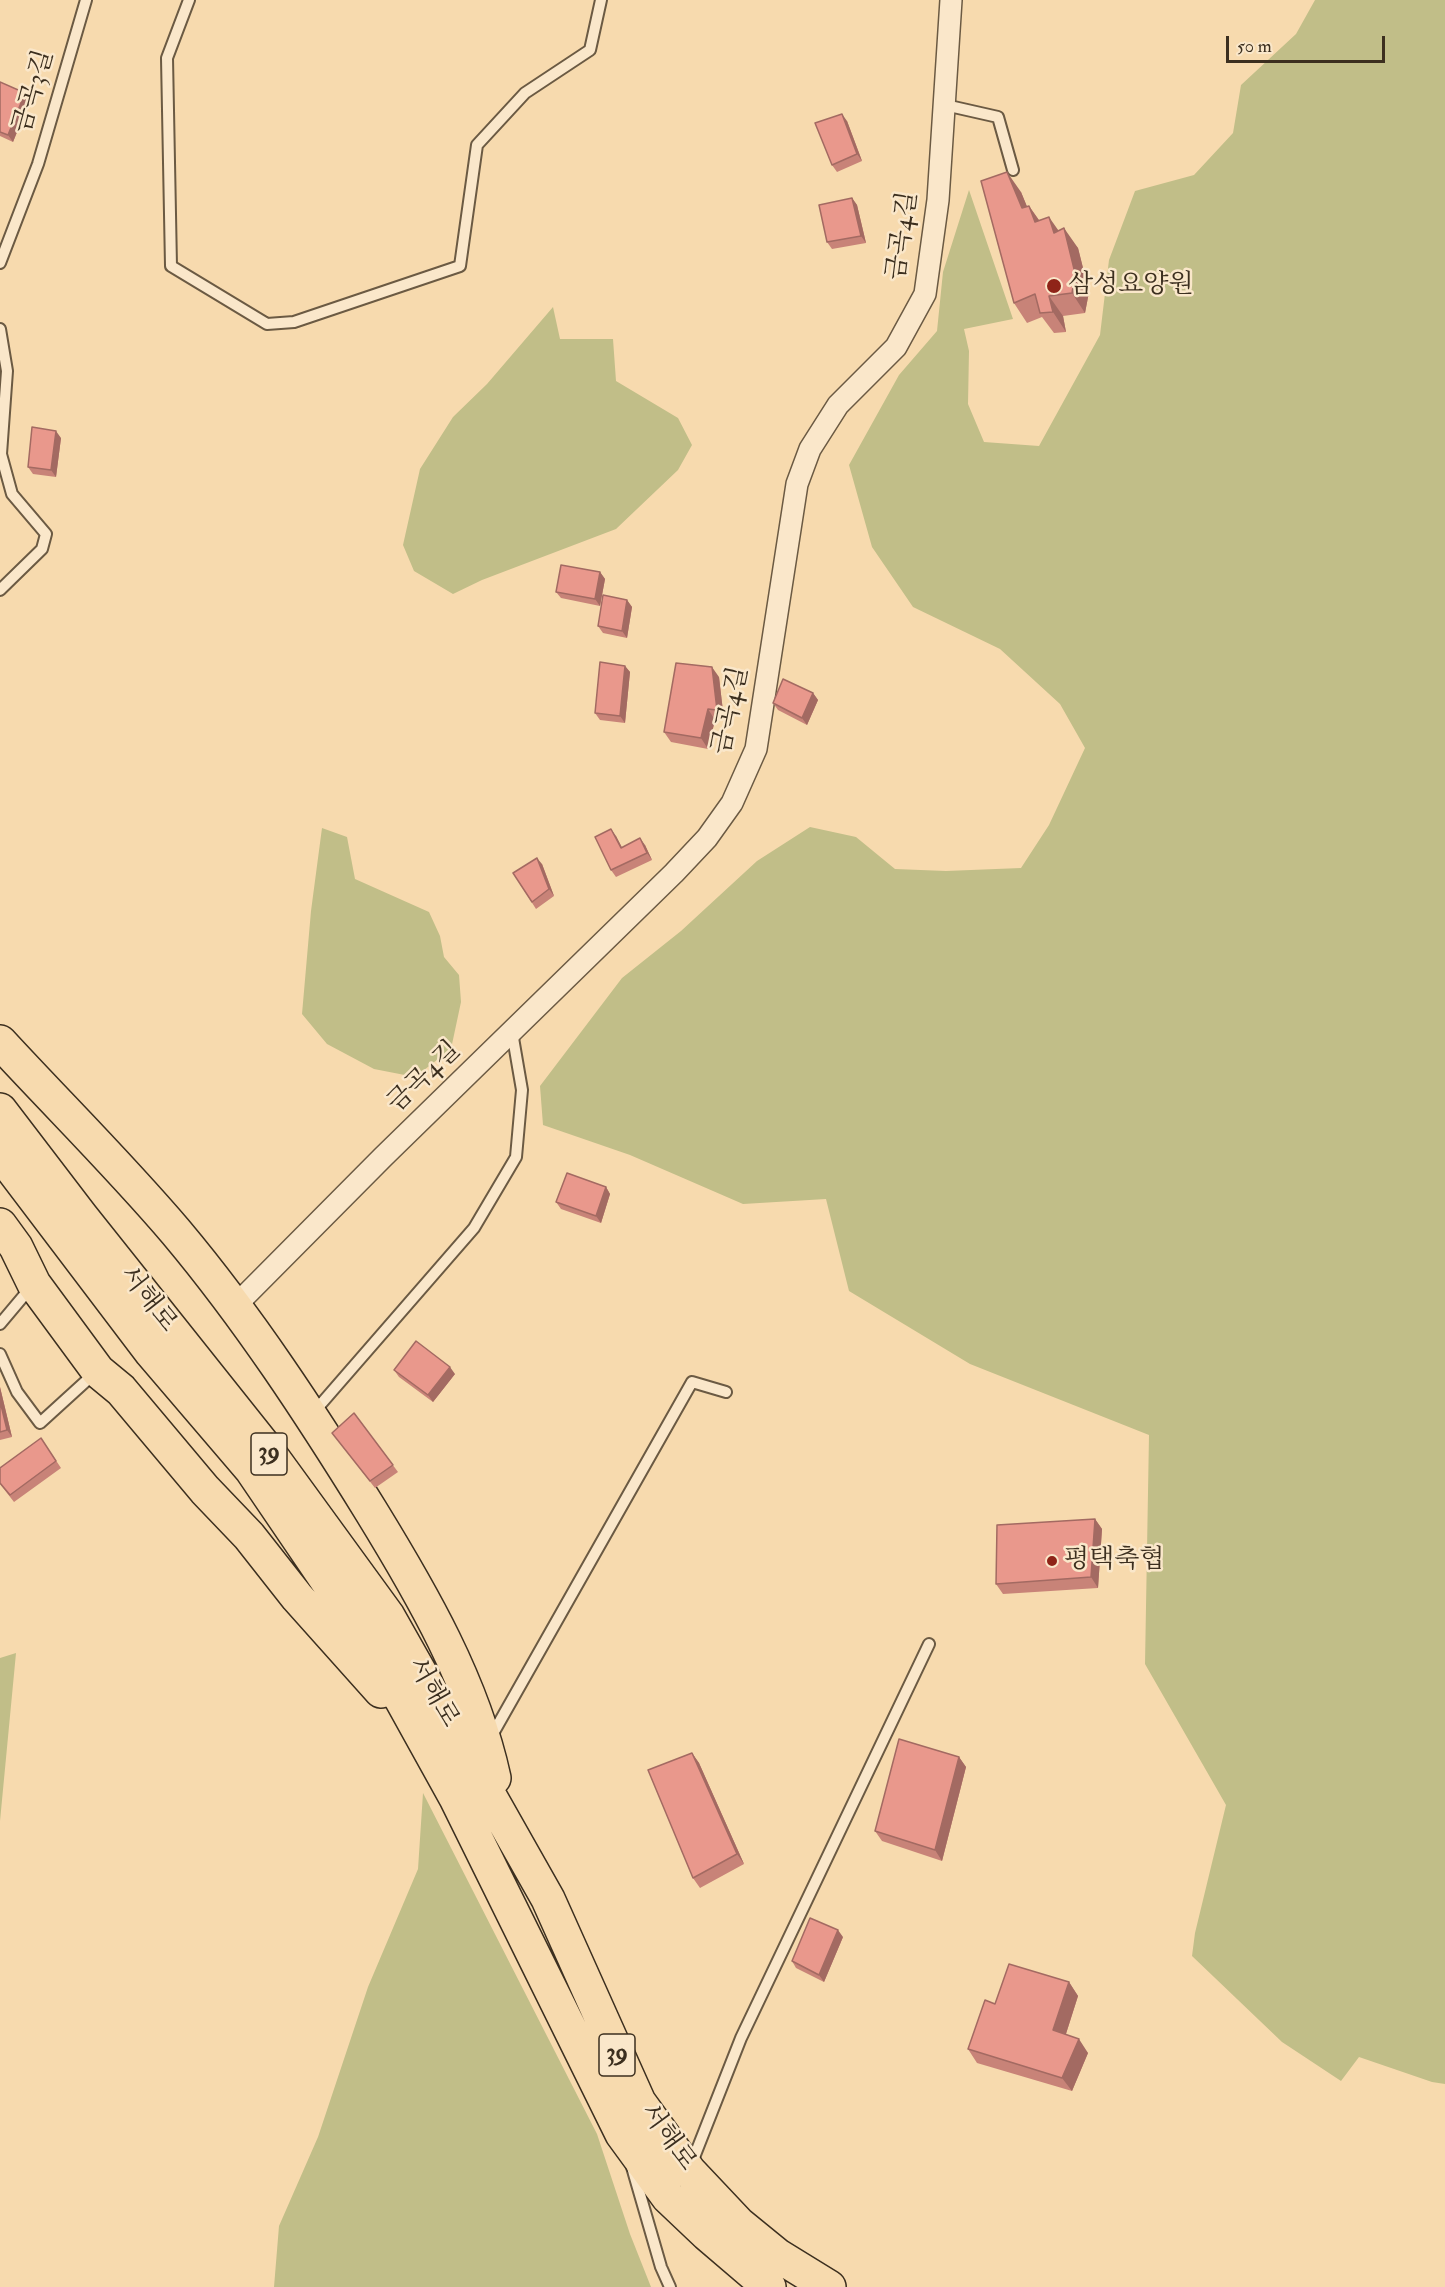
<!DOCTYPE html>
<html>
<head>
<meta charset="utf-8">
<style>
	body { margin:0 }
	#map { position:relative; width:1445px; height:2287px; overflow:hidden; background:#f7daae; font-family:"IM FELL Double Pica",serif }
	canvas { display:block }
	.scale { position:absolute; left:1226px; top:36px; width:159px; height:27px; box-sizing:border-box; border:3px solid #3c2f1f; border-top:0; padding-left:8px; font-size:18px; line-height:21px; white-space:nowrap; color:#3c2f1f; -webkit-text-stroke:4px #fae7ca; paint-order:stroke }
</style>
</head>
<body>
<div id="map">
<canvas width="1445" height="2287"></canvas>
<div class="scale">50 m</div>
</div>
<script>
const g = document.querySelector('canvas').getContext('2d');
g.lineJoin = 'round';
function paint(path, color) {
  g.fillStyle = color;
  g.fill(path, 'evenodd');
}
function trace(path, color, width, dash) {
  g.strokeStyle = color;
  g.lineWidth = width;
  g.lineCap = dash ? 'butt' : 'round';
  g.setLineDash(dash || []);
  g.stroke(path);
}
function write(font, color, halo, rows, align = 'center') {
  g.font = font + ' "IM FELL Double Pica","Noto Serif KR",serif';
  g.lineWidth = 5;
  g.setLineDash([]);
  g.textBaseline = 'middle';
  g.strokeStyle = halo;
  g.fillStyle = color;
  for (const [text, x, y, turn = 0] of rows) {
    g.save();
    g.translate(x, y);
    g.rotate((+turn || 0) * Math.PI / 180);
    g.textAlign = isNaN(turn) ? turn : align;
    if (halo) g.strokeText(text, 0, 0);
    g.fillText(text, 0, 0);
    g.restore();
  }
}
paint(new Path2D(`
	M1315,0H1445V2084L1432,2082L1359,2057L1341,2081L1282,2042L1192,1956L1195,1933L1226,1805L1145,1664L1149,1435L970,1364L849,1291L826,1199L743,1204L630,1155L543,1125L540,1086L622,978L681,931L757,861L810,827L856,837L895,869L946,871L1021,868L1049,825L1085,748L1060,704L1000,649L913,607L872,547L849,465L899,375L937,331L943,272L969,190L1013,319L964,329L969,351L968,404L984,442L1039,446L1100,335L1109,260L1135,191L1194,175L1233,133L1241,85L1296,34Z
	M553,307L560,339H613L616,381L678,418L692,445L678,470L616,529L482,580L453,594L414,571L403,545L420,469L453,417L487,384Z
	M322,828L347,837L355,879L429,912L440,936L444,957L459,975L461,1002L451,1049L415,1077L374,1069L327,1044L302,1014L311,911Z
	M16,1653L0,1821V1658Z
	M423,1793L597,2134L630,2234L651,2287H274L279,2226L318,2137L368,1987L418,1869Z`), '#c1be88');
const service = new Path2D(`
	M189,0L167,58L171,266L267,324L294,322L460,266L477,145L525,93L590,50L601,0
	M945,105L998,117L1013,170
	M0,263L38,164L86,0
	M0,329L7,371L1,454L12,494L46,534L42,549L0,590
	M0,1324L32,1286
	M0,1354L17,1392L40,1423L96,1372
	M314,1412L474,1228L516,1157L522,1090L512,1032
	M491,1737L692,1382L726,1392
	M691,2165L741,2038L929,1644
	M632,2167L661,2267L670,2287`);
const minor = new Path2D(`
	M235,1306L383,1157L674,873L707,838L732,803L756,749L797,484L810,449L838,405L896,347L925,294L938,200L951,0`);
const primary = new Path2D(`
	M0,1042C58,1105 120,1166 176,1232C249,1319 311,1414 371,1511C422,1594 473,1682 494,1778
	M0,1110L81,1216L265,1447L388,1616L548,1899L639,2102L689,2171L739,2224L777,2255L829,2287
	M0,1153L151,1352L251,1469L374,1650L456,1798L622,2134L668,2197L707,2234L769,2287
	M0,1225L16,1247L34,1284L98,1371L121,1390L205,1490L249,1536L297,1597L381,1691`);
trace(service, '#6b5a43', 14);
trace(minor, '#6b5a43', 24);
trace(primary, '#3c2f1f', 36);
trace(service, '#fae7ca', 10);
trace(minor, '#fae7ca', 21);
trace(primary, '#f7daae', 33);
paint(new Path2D(`
	M0,82L30,100L13,142L0,136Z
	M847,121L862,161L837,172L832,165Z
	M1021,192L1027,207L1029,206L1039,220L1058,230L1078,248L1089,292L1085,313L1063,316L1066,332L1054,333L1042,317L1027,323L1014,303Z
	M852,198L857,205L866,243L832,249L827,242Z
	M61,438L56,477L33,474L28,467Z
	M600,572L605,579L600,606L561,598L556,592Z
	M627,600L632,607L627,638L603,633L598,626Z
	M625,666L630,672L625,723L600,720L595,713Z
	M719,677L724,720H715L708,749L671,742L664,732Z
	M813,693L818,700L807,725L778,710L773,703Z
	M616,836L622,848L645,845L652,860L616,877L611,870Z
	M542,864L554,896L536,909L513,873Z
	M606,1187L610,1194L601,1223L561,1209L556,1202Z
	M394,1370L455,1374L433,1402L399,1377Z
	M0,1387L12,1437L0,1440Z
	M354,1413L398,1472L375,1488L332,1433Z
	M41,1438L61,1468L14,1502L0,1484V1468Z
	M1095,1519L1102,1529L1098,1588L1003,1594L996,1584Z
	M692,1753L699,1763L744,1864L700,1888L693,1878Z
	M959,1757L966,1767L942,1861L882,1841L875,1831Z
	M843,1937L824,1982L796,1968L792,1961Z
	M1069,1982L1078,1996L1066,2034L1088,2053L1072,2091L977,2063L968,2049L995,2004Z`), '#c88378');
paint(new Path2D(`
	M25,93L30,100L13,142L8,135Z
	M842,114L847,121L862,161L857,154Z
	M1007,172L1021,192L1036,228L1022,208Z
	M852,198L857,205L866,243L861,236Z
	M1029,206L1043,226L1035,222Z
	M1049,217L1063,237L1054,233Z
	M1064,228L1078,248L1089,292L1085,313L1072,293Z
	M1049,296L1063,316L1066,332L1053,312Z
	M56,431L61,438L56,477L51,470Z
	M600,572L605,579L600,606L595,599Z
	M627,600L632,607L627,638L622,631Z
	M625,666L630,672L625,723L620,716Z
	M712,667L719,677L724,720L717,710Z
	M813,693L818,700L807,725L802,718Z
	M708,709L715,720L708,749L701,738Z
	M611,829L616,836L626,855L621,848Z
	M640,838L645,845L652,860L647,853Z
	M537,858L542,864L554,896L549,889Z
	M606,1187L610,1194L601,1223L596,1216Z
	M450,1367L455,1374L433,1402L428,1395Z
	M0,1387L12,1437L7,1430L0,1401Z
	M1095,1519L1102,1529L1098,1588L1091,1577Z
	M692,1753L699,1763L744,1864L737,1854Z
	M959,1757L966,1767L942,1861L935,1850Z
	M838,1930L843,1937L824,1982L819,1975Z
	M1069,1982L1078,1996L1063,2043L1053,2030Z
	M1079,2039L1088,2053L1072,2091L1062,2078Z`), '#a36a62');
const building = new Path2D(`
	M0,82L25,93L8,135L0,132Z
	M842,114L857,154L832,165L815,123Z
	M1007,172L1022,208L1029,206L1035,222L1049,217L1054,233L1064,228L1075,273L1072,293L1049,296L1053,312L1040,313L1035,294L1014,303L981,181Z
	M852,198L861,236L827,242L819,205Z
	M32,427L56,431L51,470L28,467Z
	M561,565L600,572L595,599L556,592Z
	M603,595L627,600L622,631L598,626Z
	M600,662L625,666L620,716L595,713Z
	M676,663L712,667L717,710L708,709L701,738L664,732Z
	M783,679L813,693L802,718L773,703Z
	M611,829L621,848L640,838L647,853L611,870L595,837Z
	M537,858L549,889L532,902L513,873Z
	M567,1173L606,1187L596,1216L556,1202Z
	M416,1341L450,1367L428,1395L394,1370Z
	M0,1401L7,1430L0,1432Z
	M354,1413L393,1465L370,1481L332,1433Z
	M41,1438L56,1461L10,1495L0,1483V1468Z
	M1095,1519L1091,1577L996,1584L997,1525Z
	M899,1739L959,1757L935,1850L875,1831Z
	M692,1753L737,1854L693,1878L648,1770Z
	M810,1918L838,1930L819,1975L792,1961Z
	M1009,1964L1069,1982L1053,2030L1079,2039L1062,2078L968,2049L985,2000L995,2004Z`);
paint(building, '#e9988c');
trace(building, '#a36a62', 1.5);
for (const [x, y, r, color] of [
	[1054,286,8,"#8f2418"],
	[1052,1561,6,"#8f2418"]
]) {
  const dot = new Path2D();
  dot.arc(x, y, r, 0, 2 * Math.PI);
  g.fillStyle = color;
  g.fill(dot);
  trace(dot, '#fae7ca', 2);
}
for (const [x, y, w] of [
	[269,1454,36],
	[617,2055,36]
]) {
  const box = new Path2D();
  box.roundRect(x - w / 2, y - 21, w, 42, 4.5);
  g.fillStyle = '#fae7ca';
  g.fill(box);
  trace(box, '#3c2f1f', 1.5);
}
write('bold 24px', '#3c2f1f', null, [
	["39",269,1454],
	["39",617,2055]
]);
write('26px', '#3c2f1f', '#fae7ca', [
	["금곡3길",35,92,-74],
	["금곡4길",904,236,-82],
	["금곡4길",732,711,-78],
	["금곡4길",425,1078,-44],
	["서해로",147,1300,52],
	["서해로",432,1693,60],
	["서해로",667,2138,54]
]);
write('26px', '#3c2f1f', '#fae7ca', [
	["삼성요양원",1068,286],
	["평택축협",1064,1561]
], 'left');
</script>
</body>
</html>
